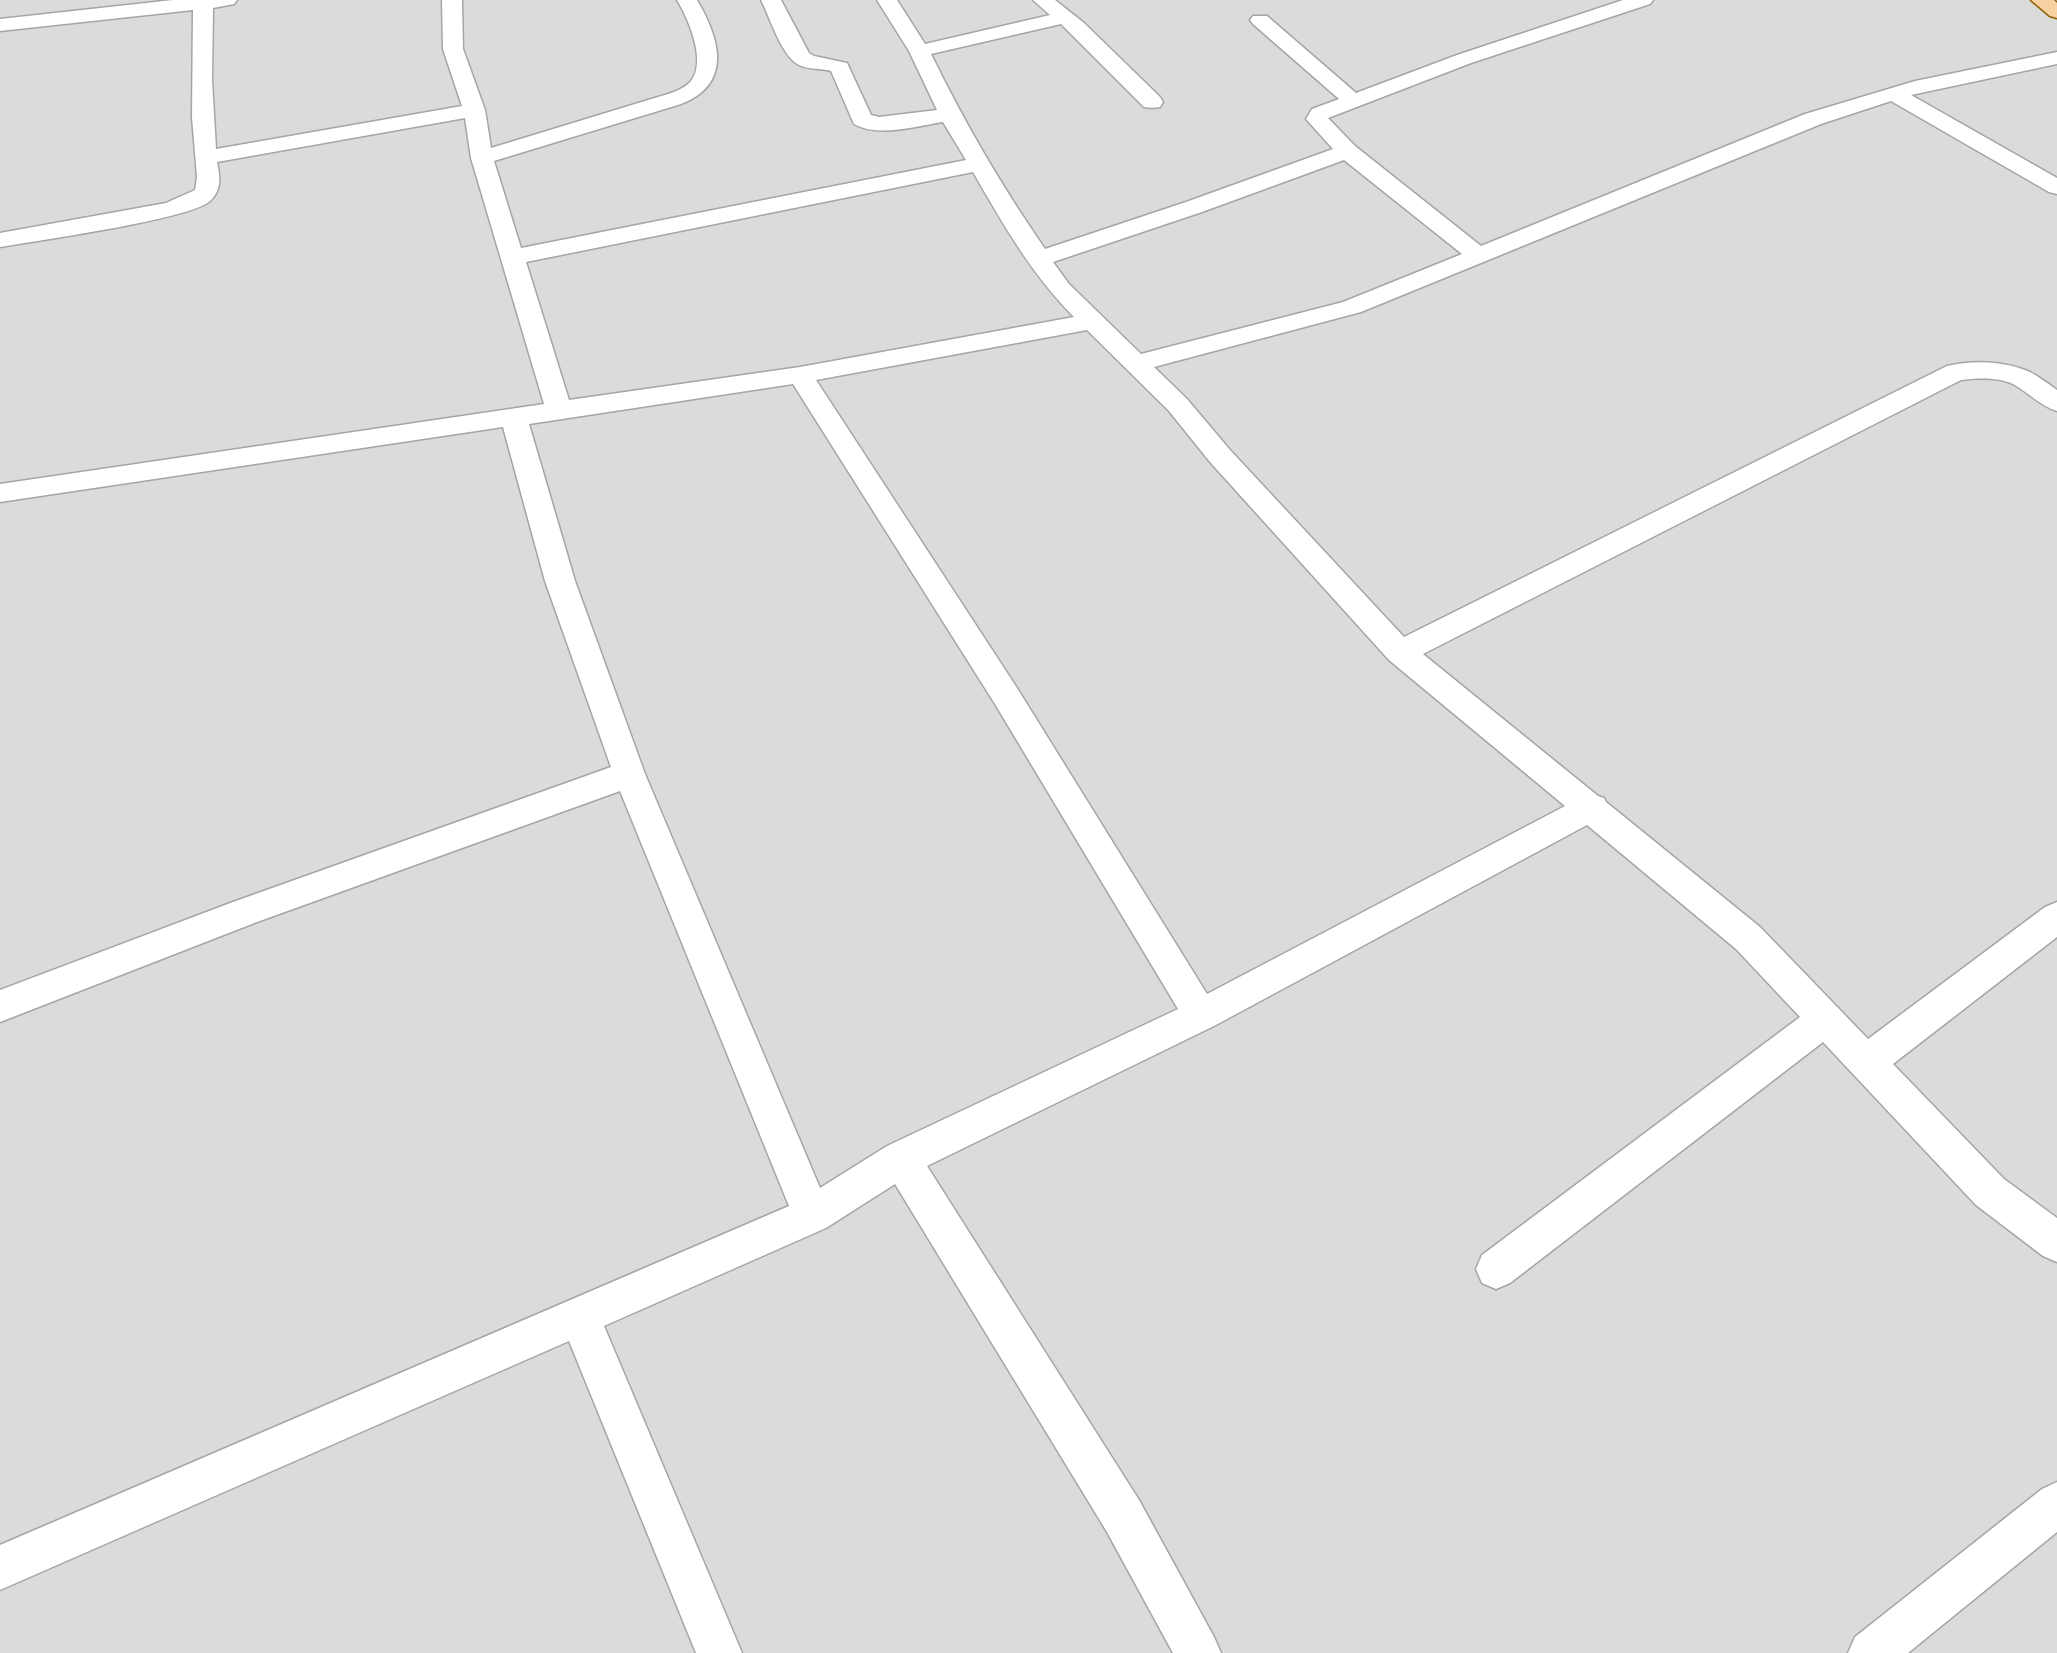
<!DOCTYPE html>
<html>
<head>
<meta charset="utf-8">
<style>
	body { margin:0 }
	canvas { display:block; background:#efebe5 }
</style>
</head>
<body>
<canvas width="2057" height="1653"></canvas>
<script>
const g = document.querySelector('canvas').getContext('2d');
g.lineJoin = 'round';
function paint(path, color) {
  g.fillStyle = color;
  g.fill(path, 'evenodd');
}
function trace(path, color, width, dash) {
  g.strokeStyle = color;
  g.lineWidth = width;
  g.lineCap = dash ? 'butt' : 'round';
  g.setLineDash(dash || []);
  g.stroke(path);
}
paint(new Path2D(`
	M0,0H2057V1653H0Z`), '#dcdbdb');
const minor = new Path2D(`
	M173,0H237L234,4L213,8L212,80L216,149L462,106L443,49L442,0H462L463,49L485,110L491,148L658,97C669,94 683,90 691,81C707,61 688,18 677,0H697C720,39 733,84 681,104L494,161L521,248L966,160L943,122C916,126 879,138 854,124L831,71C821,68 809,70 799,65C781,56 770,17 761,0H781L809,53L814,56L847,63L871,115L879,117L937,110L909,51L877,0H897L925,44L1050,15L1033,0H1055L1084,23L1160,97L1163,102L1160,107L1152,108L1144,107L1061,24L931,54C964,122 1002,187 1045,249L1186,202L1333,149L1306,119L1312,109L1339,99L1253,24L1250,20L1253,16H1267L1356,93L1457,55L1623,0H1653L1650,4L1471,63L1328,118L1355,146L1481,246L1805,114L1915,81L2057,52V64L1911,95L2057,178V194L2049,192L1891,101L1821,124L1361,312L1154,367L1187,399L1230,450L1404,637L1947,366C1971,360 2002,361 2025,370C2036,374 2047,383 2057,390V411C2040,406 2028,392 2013,384C1998,377 1977,378 1961,380L1423,654L1598,796L1604,798L1606,802L1760,927L1868,1039L2045,907L2057,902V937L1893,1064L2004,1179L2057,1218V1262L2043,1256L1976,1205L1823,1042L1510,1283L1496,1289L1482,1283L1476,1269L1482,1255L1800,1017L1736,949L1587,825L1214,1026L927,1166L1139,1500L1214,1637L1221,1653H1173L1107,1532L895,1184L826,1228L604,1326L742,1653H696L569,1341L0,1590V1545L789,1206L620,791L257,922L0,1022V990L233,902L611,767L545,581L503,427L0,502V484L544,404L471,158L465,118L217,162C220,177 222,190 210,201C191,219 36,241 0,247V233L166,203L195,190L197,177L192,117L193,10L0,31V19ZM1344,160L1462,254L1343,302L1141,354L1069,284L1053,262L1202,212ZM973,172C1003,224 1032,275 1074,317L800,367L569,400L526,262ZM1087,330L1169,411L1210,462L1389,660L1565,806L1207,994L1017,688L816,380ZM793,384L995,704L1178,1009L887,1146L820,1188L645,774L575,581L529,424Z
	M2057,1482V1532L1908,1653H1848L1855,1637L2042,1489Z`);
const major = new Path2D(`
	M2031,0H2054L2057,3V18L2050,16Z`);
trace(minor, '#a5a5a5', 3);
trace(major, '#916208', 3);
paint(minor, '#fff');
paint(major, '#f7d1a1');
</script>
</body>
</html>
